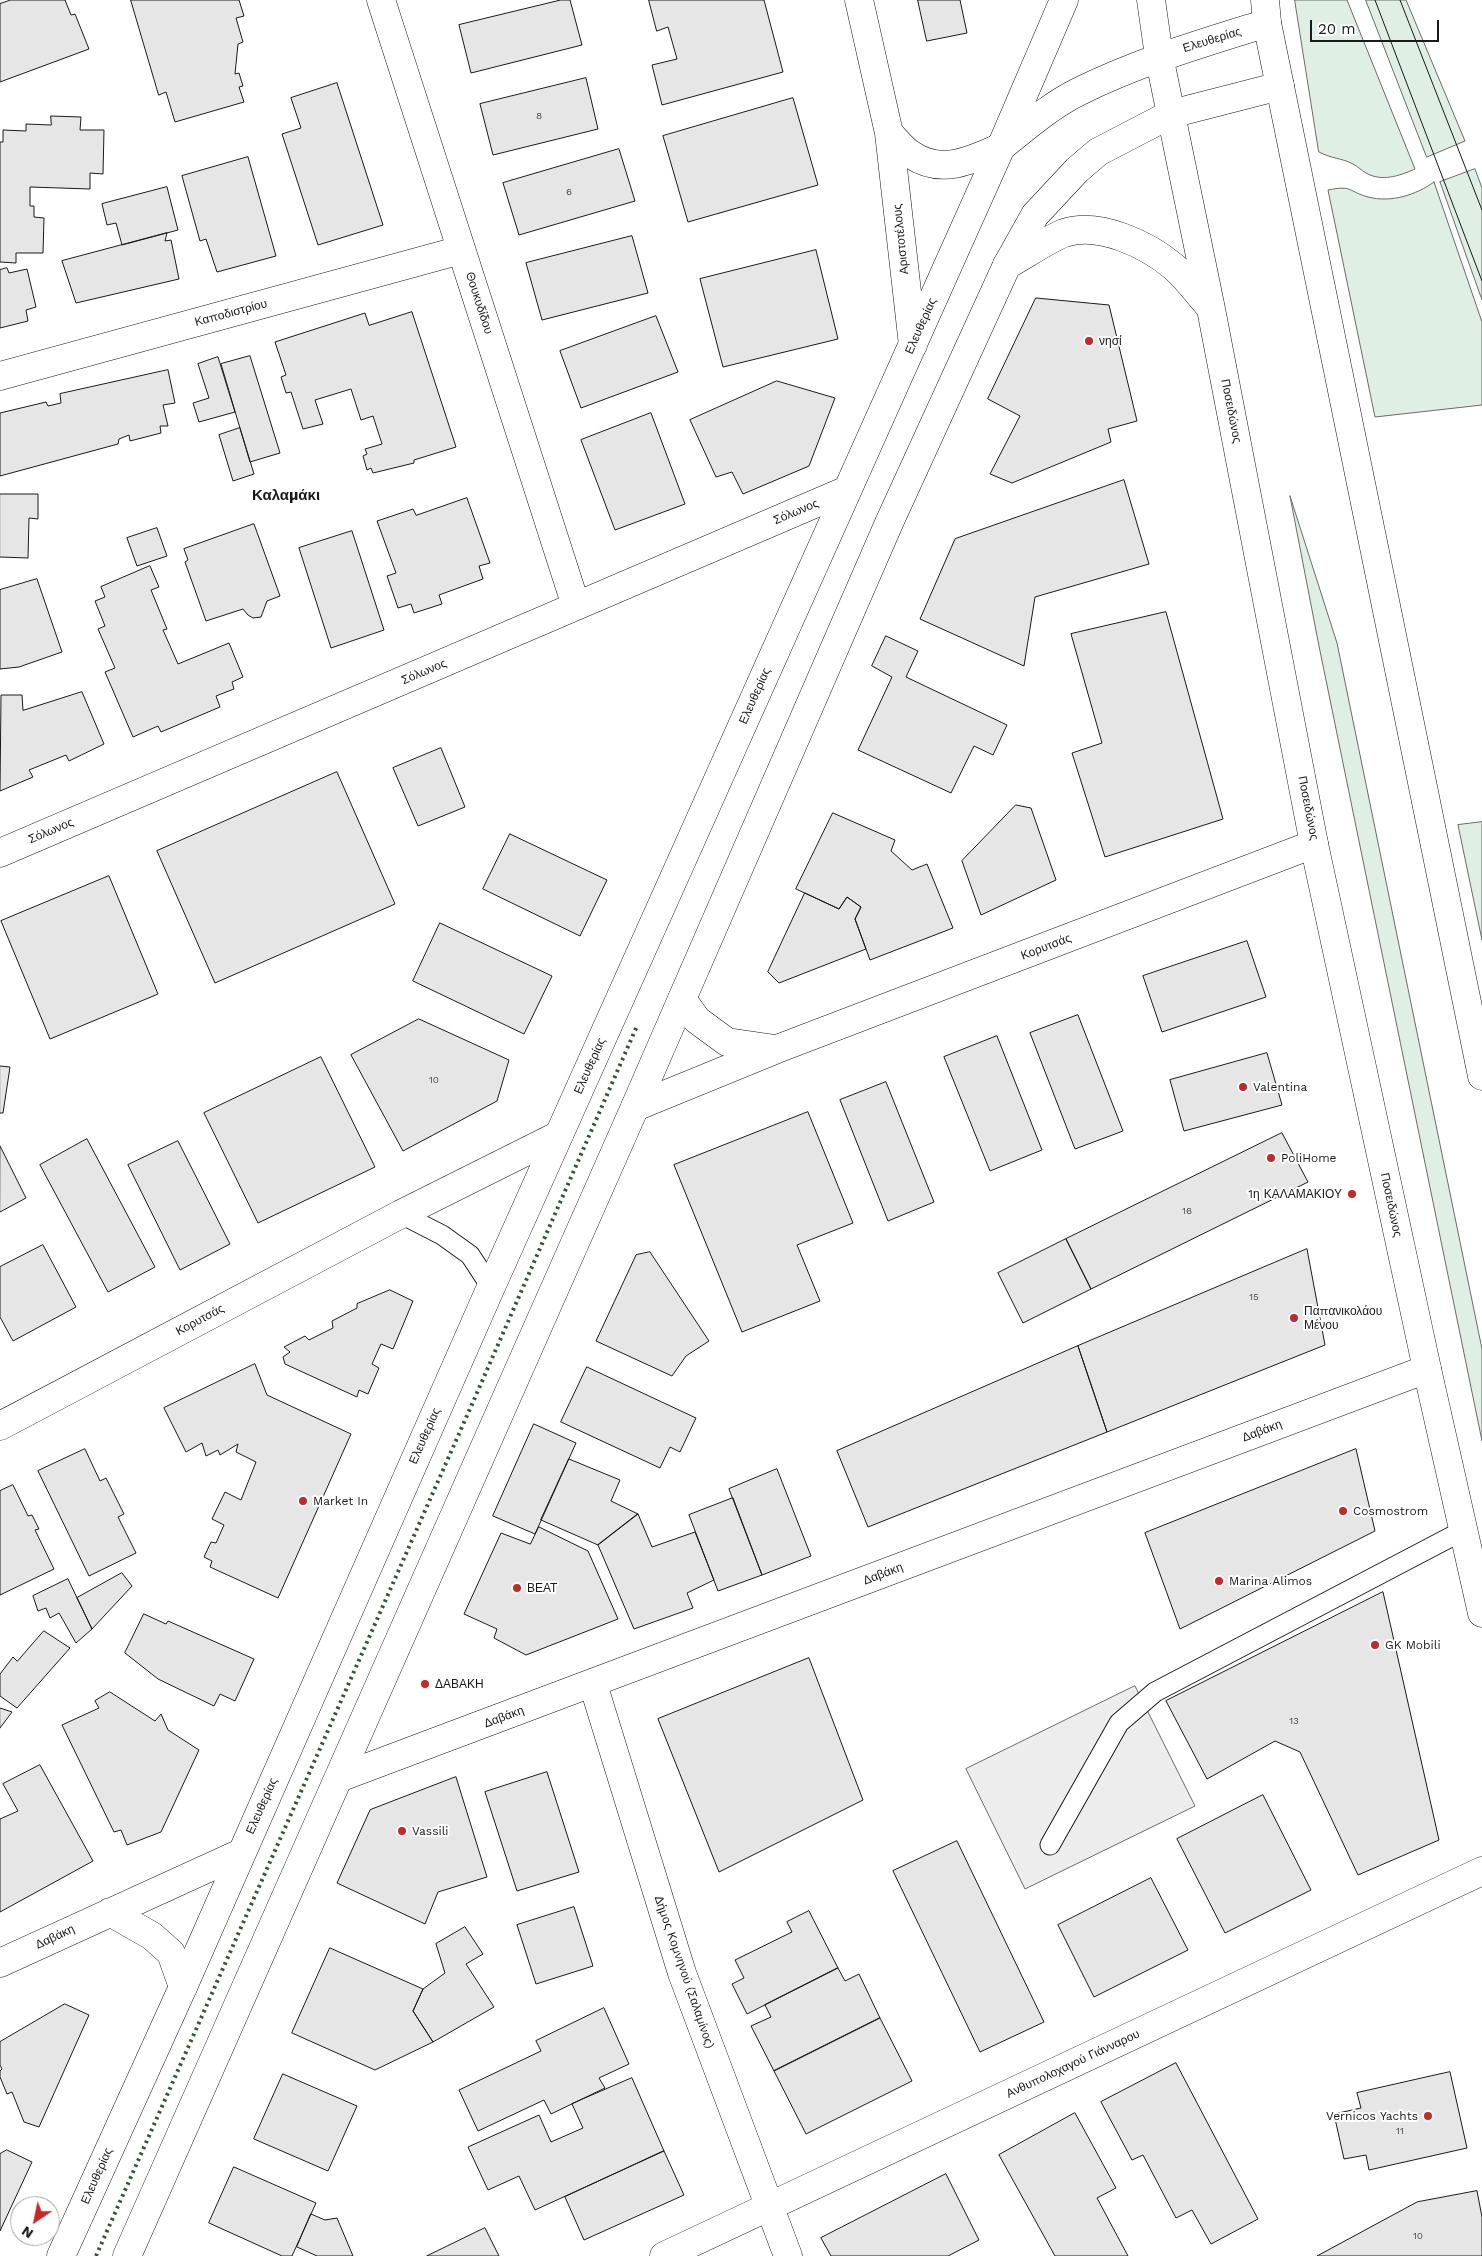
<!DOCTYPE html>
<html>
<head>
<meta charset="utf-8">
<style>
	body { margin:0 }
	#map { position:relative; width:1482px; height:2256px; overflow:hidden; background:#fff; font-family:"Work Sans",sans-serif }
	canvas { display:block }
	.north { position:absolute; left:10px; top:2196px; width:50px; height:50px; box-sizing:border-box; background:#fff; border:1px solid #a3a3a3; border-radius:50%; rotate:214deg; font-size:14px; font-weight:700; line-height:20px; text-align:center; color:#1a1a1a }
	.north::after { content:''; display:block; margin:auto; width:18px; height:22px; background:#c62828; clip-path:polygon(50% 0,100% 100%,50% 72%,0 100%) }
	.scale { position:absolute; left:1310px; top:20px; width:129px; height:22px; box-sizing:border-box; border:2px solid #1a1a1a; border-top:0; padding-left:6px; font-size:15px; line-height:18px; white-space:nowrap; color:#1a1a1a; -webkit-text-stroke:4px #fff; paint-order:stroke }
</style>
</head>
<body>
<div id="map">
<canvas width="1482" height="2256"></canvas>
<div class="north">N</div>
<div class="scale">20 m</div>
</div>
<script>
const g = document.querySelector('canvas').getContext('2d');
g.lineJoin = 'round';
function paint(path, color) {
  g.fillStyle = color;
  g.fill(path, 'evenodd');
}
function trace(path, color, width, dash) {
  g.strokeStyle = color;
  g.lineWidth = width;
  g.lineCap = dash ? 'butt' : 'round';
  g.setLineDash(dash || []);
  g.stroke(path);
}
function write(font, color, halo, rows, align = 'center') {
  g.font = font + ' "Work Sans",sans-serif';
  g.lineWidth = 4;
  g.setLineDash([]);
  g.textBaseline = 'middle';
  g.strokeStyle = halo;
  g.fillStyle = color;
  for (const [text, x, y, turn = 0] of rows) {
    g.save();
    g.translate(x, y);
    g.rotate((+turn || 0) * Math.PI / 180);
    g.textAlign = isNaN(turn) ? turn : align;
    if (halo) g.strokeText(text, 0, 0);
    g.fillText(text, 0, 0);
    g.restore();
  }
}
const green = new Path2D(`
	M1295,0H1347L1415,169C1399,176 1382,182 1366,173C1361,170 1357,166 1353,164C1342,158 1332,159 1319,152Z
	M1366,0H1406L1465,141L1427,157Z
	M1475,169L1482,188V300L1440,182Z
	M1434,182L1482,322V405L1375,417L1328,190C1353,185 1347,191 1368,197C1391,203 1416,195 1434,182Z
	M1290,496L1337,643L1482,1349V1441L1319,646Z
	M1482,822V940L1458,825Z`);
paint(green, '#e0efe3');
trace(green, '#6a6a6a', 1);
const parking = new Path2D(`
	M1135,1686L1195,1806L1025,1889L966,1769Z`);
paint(parking, '#ededed');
trace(parking, '#6a6a6a', 1);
const building = new Path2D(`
	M11,0H65L71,15L75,14L89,49L0,82V4Z
	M131,0H239L244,16L236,18L243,42L238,44L235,74L239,73L243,86L239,87L244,102L175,122L166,92L159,95Z
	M561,0H570L582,45L471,73L459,25Z
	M649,0H764L783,72L662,105L652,65L677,59L668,27L657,31Z
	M918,0H960L967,33L927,41Z
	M586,78L598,129L493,155L480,104Z
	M337,83L383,225L318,245L282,134L301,128L291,98Z
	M793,98L818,185L688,222L663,136Z
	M51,116L81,117L80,130H104L103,174L90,173V189L30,187V206H34V217L44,218L43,253H16V263L0,262V142H3V130L26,131V124L51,125Z
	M619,149L635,201L519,235L503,183Z
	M248,157L276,256L217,272L206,239L200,241L182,176Z
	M167,187L178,230L122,245L116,223L107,225L102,204Z
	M167,233L165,241L171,240L179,279L76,303L62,261Z
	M632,236L648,293L542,320L526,263Z
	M816,250L838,339L723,367L700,279Z
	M7,268L9,273L27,269L36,307L26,310L28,321L0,328V270Z
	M1036,298L1109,305L1137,421L1108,429L1111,442L1012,483L990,474L1020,416L988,399Z
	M412,312L456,447L414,460V463L373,473L371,468L367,470L363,456L367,454L365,449L382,444L373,416L361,420L351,389L315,400L323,424L303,429L291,392L286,393L281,377L286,375L275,342L365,313L369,325Z
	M656,316L678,372L581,408L560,351Z
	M250,356L280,453L250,462L221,364Z
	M218,357L235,412L199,422L193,403L209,398L198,364Z
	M168,370L175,403L163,405L168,426H160L161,433L130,441L129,435L119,439L118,444L0,476V413L46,402L48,406L61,403L60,394Z
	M777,381L835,398L809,466L743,494L732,472L716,477L690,420Z
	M651,413L685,504L615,530L581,440Z
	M240,428L254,474L233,481L219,435Z
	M1124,480L1149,564L1035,597L1024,666L920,619L955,539Z
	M0,494H38V519L29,518L28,558L0,557Z
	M467,498L490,563L479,566L483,579L439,595L442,604L414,613L411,604L398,608L387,576L396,573L377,521L413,509L416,515Z
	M254,524L280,596L267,601L261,617L253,618L248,615L243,609L206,621L185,562L188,560L184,549Z
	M157,528L167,556L137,566L127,538Z
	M352,531L384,630L331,648L299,548Z
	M150,566L159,587L151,590L167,629L163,630L178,664L229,643L243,677L232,682L234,689L216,696L220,707L161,732L158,726L133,737L105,672L115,668L98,629L105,626L95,601L105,597L101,587Z
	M37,579L62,652L19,667L0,669V590Z
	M1166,612L1223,819L1105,857L1072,753L1102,743L1071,634Z
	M886,636L918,651L906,677L1007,725L993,755L974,746L951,793L858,750L892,677L872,666Z
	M82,692L104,744L69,761L66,755L29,770L33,777L0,791L1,695H22L23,710Z
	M441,748L465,807L418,826L393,768Z
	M337,772L395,904L215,983L157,851Z
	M1016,805L1031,808L1056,880L981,915L962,861Z
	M833,813L895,840L891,851L912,870L927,864L953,928L870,960L855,919L861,907L847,897L839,909L796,889Z
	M510,834L607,880L580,936L483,889Z
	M109,876L158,994L50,1039L1,921Z
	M805,893L839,909L847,897L861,907L855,919L866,949L779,983L768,972Z
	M440,923L552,976L524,1034L413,981Z
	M1247,941L1266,997L1162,1032L1143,976Z
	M1078,1015L1123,1131L1075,1149L1030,1033Z
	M419,1019L509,1060L497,1101L403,1151L351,1055Z
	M997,1036L1042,1150L990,1171L944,1057Z
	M1267,1053L1282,1105L1184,1131L1170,1080Z
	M321,1057L375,1167L258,1223L204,1113Z
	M0,1066L10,1067L3,1113H0Z
	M886,1082L934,1202L888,1221L840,1100Z
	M808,1112L853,1223L797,1245L820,1301L742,1332L674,1165Z
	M1282,1133L1308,1182L1091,1289L1066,1239Z
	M87,1139L155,1267L108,1292L40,1165Z
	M178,1141L230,1244L180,1270L128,1165Z
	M0,1146L26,1198L0,1212Z
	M1066,1239L1091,1289L1023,1323L998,1273Z
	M43,1245L76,1307L13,1341L0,1317V1267Z
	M1307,1249L1325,1345L1107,1432L1078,1346Z
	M650,1252L709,1341L686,1356L672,1376L596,1341L636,1255Z
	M390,1290L413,1301L393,1349L381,1344L372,1364L379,1368L368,1394L359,1390L357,1397L285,1364L283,1357L290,1352L284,1347L305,1336L309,1340L333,1328L332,1321L357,1308V1304Z
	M1078,1346L1107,1432L868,1527L837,1451Z
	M255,1364L267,1395L351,1434L278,1598L210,1567L212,1561L204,1557L211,1542L216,1543L224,1525L212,1519L225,1492L241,1500L256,1462L236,1452L238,1444L220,1455L218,1450L206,1456L202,1443L186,1452L164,1408Z
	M587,1367L696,1418L680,1452L670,1447L660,1468L561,1422Z
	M534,1424L576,1443L535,1534L493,1516Z
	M85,1449L100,1481L106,1478L124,1514L118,1517L136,1553L89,1576L38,1471Z
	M1356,1449L1375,1531L1180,1629L1145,1533Z
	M569,1459L620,1480L611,1501L638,1514L598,1545L541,1520Z
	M777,1469L811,1556L762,1575L729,1489Z
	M13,1485L28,1516L32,1515L39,1529L35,1530L54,1569L0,1595V1491Z
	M733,1498L762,1575L718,1591L689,1515Z
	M638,1514L652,1547L695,1532L714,1580L687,1593L693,1608L634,1629L598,1545Z
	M539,1527L588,1551L618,1619L526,1655L494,1638L497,1629L464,1614L501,1533L530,1544Z
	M122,1573L132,1586L92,1629L77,1598Z
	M68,1579L92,1629L76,1643L59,1613L50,1618L46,1608L38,1611L33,1596Z
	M1383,1592L1439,1840L1358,1875L1300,1752L1275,1741L1207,1779L1166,1701Z
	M144,1614L166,1624L168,1621L254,1659L235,1701L220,1694L214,1706L158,1679L125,1653Z
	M44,1631L70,1648L17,1708L0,1696V1674L13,1657L17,1661Z
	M809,1658L863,1800L719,1872L658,1719Z
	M110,1692L155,1721L161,1714L168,1730L199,1750L161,1832L127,1845L121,1830L114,1832L62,1725L99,1708L95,1701Z
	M0,1708L12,1712L0,1728Z
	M40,1765L93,1861L0,1912V1819L18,1811L3,1784Z
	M547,1772L579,1872L517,1891L485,1792Z
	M456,1777L487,1877L438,1892L425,1924L337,1883L370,1810Z
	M1263,1795L1311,1890L1225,1933L1177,1839Z
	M957,1841L1044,2022L980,2052L893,1871Z
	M1151,1878L1188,1950L1094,1997L1058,1925Z
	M574,1907L593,1966L536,1984L517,1925Z
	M809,1911L838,1968L747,2014L732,1984L744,1978L735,1960L792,1932L787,1922Z
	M465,1927L483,1954L466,1964L494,2007L433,2042L413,2011L423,1989L445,1973L436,1944Z
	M330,1948L423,1989L413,2011L433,2042L375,2070L292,2033Z
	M838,1968L845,1981L859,1974L880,2018L774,2071L751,2026L771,2017L765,2005Z
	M65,2004L89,2015L39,2127L24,2122L12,2092L7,2094L0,2077V2071L2,2069L0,2065V2042Z
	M604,2008L629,2064L599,2078L605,2088L551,2114L544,2100L478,2131L459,2090L541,2051L536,2041Z
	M880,2018L912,2081L806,2134L774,2071Z
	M1176,2063L1258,2219L1211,2244L1192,2210L1176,2218L1143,2155L1132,2160L1101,2102Z
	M1450,2072L1467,2148L1369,2170L1366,2155L1344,2159L1334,2114L1361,2108L1357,2093Z
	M283,2074L357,2106L328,2171L254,2139Z
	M632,2078L664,2151L535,2210L519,2176L488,2190L468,2147L539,2115L551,2142L583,2128L572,2104Z
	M1075,2113L1116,2188L1097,2198L1128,2256H1055L999,2155Z
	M7,2150L32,2162L0,2231V2154Z
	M664,2151L684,2195L584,2240L565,2197Z
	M234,2167L316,2203L292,2256H282L209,2223Z
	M946,2174L979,2240L948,2256H831L821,2238Z
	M1477,2191L1482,2217V2256H1317L1417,2202Z
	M311,2214L325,2220L337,2218L353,2256H317L297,2247Z
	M485,2228L499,2256H427Z`);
paint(building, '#e6e6e6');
trace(building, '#1a1a1a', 1);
const lane = new Path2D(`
	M401,1214L442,1235L470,1255L491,1287
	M1050,1845L1119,1723L1155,1692L1464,1530`);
const street = new Path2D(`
	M381,0L576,606
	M859,0L889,133L913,345
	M889,133C896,140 903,150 912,155C941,175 973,160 1001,147
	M0,376L461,250
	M0,853L847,490
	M682,999L697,1020L727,1042L775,1049
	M635,1107L777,1049L1314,844
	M0,1426L401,1214L559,1135
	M593,1684L682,1973L788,2256
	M339,1778L1427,1369
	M110,1912L152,1936L171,1953L183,1987
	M0,1963L241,1853
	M664,2256L1482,1871`);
const secondary = new Path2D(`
	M61,2256L183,1987L491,1287L1001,147C1025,128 1050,106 1078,92C1138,62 1203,43 1267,23
	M127,2256L635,1107L889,523L1007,265L1035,215L1077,170L1098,152L1171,114L1280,86`);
const highway = new Path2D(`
	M1151,0L1159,56L1211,309L1314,844L1427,1369L1482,1613
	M1265,0L1267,23L1482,1076
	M1001,147L1064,0
	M1007,265C1025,255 1045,241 1064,233C1099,221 1148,245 1174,267C1187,278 1198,294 1210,307`);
trace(lane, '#1a1a1a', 21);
trace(street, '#1a1a1a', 29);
trace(secondary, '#1a1a1a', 29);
trace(highway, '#1a1a1a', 29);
trace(lane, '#fff', 19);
trace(street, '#fff', 28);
trace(secondary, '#fff', 28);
trace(highway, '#fff', 28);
trace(new Path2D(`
	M1375,0L1482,281
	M1400,0L1482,210`), '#1a1a1a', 1);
trace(new Path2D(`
	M96,2256L473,1402L637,1026`), '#2b5a34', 4, [2.5, 4]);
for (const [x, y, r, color] of [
	[1089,341,5,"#c62828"],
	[1243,1087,5,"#c62828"],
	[1271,1158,5,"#c62828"],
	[1352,1194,5,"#c62828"],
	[1294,1318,5,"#c62828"],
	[303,1501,5,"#c62828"],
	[1343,1511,5,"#c62828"],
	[1219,1581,5,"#c62828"],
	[517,1588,5,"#c62828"],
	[1375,1645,5,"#c62828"],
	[425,1684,5,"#c62828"],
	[402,1831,5,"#c62828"],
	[1428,2116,5,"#c62828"]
]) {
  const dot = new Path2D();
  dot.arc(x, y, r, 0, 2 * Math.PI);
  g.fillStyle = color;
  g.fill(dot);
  trace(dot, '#fff', 2);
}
write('10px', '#4d4d4d', null, [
	["8",539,116],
	["6",569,192],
	["10",434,1080],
	["16",1187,1211],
	["15",1254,1297],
	["13",1294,1721],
	["11",1400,2131],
	["10",1418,2236]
]);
write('12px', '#1a1a1a', '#fff', [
	["Ελευθερίας",1212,40,-17],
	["Αριστοτέλους",901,239,-96],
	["Θουκυδίδου",479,303,72],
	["Καποδιστρίου",231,313,-15],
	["Ελευθερίας",921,326,-66],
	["Ποσειδώνος",1231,411,79],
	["Σόλωνος",796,512,-23],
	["Σόλωνος",424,672,-23],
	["Ελευθερίας",755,696,-66],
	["Ποσειδώνος",1308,808,79],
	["Σόλωνος",51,831,-23],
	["Κορυτσάς",1046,947,-21],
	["Ελευθερίας",590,1066,-66],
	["Ποσειδώνος",1391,1205,78],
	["Κορυτσάς",200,1320,-28],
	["Δαβάκη",1262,1431,-21],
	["Ελευθερίας",425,1436,-66],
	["Δαβάκη",883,1574,-21],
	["Δαβάκη",504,1717,-20],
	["Ελευθερίας",262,1806,-66],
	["Δαβάκη",55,1937,-25],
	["Δήμος Κομνηνού (Σαλαμίνος)",684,1972,71],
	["Ανθυπολοχαγού Γιάνναρου",1073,2064,-25],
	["Ελευθερίας",97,2176,-66]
]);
write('12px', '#1a1a1a', '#fff', [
	["νησί",1099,341],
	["Valentina",1253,1087],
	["PoliHome",1281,1158],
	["1η ΚΑΛΑΜΑΚΙΟΥ",1342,1194,"right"],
	["Παπανικολάου",1304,1311],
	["Μένου",1304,1325],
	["Market In",313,1501],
	["Cosmostrom",1353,1511],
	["Marina Alimos",1229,1581],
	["ΒΕΑΤ",527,1588],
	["GK Mobili",1385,1645],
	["ΔΑΒΑΚΗ",435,1684],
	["Vassili",412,1831],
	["Vernicos Yachts",1418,2116,"right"]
], 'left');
write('bold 15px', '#1a1a1a', '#fff', [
	["Καλαμάκι",286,496]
]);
</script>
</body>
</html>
